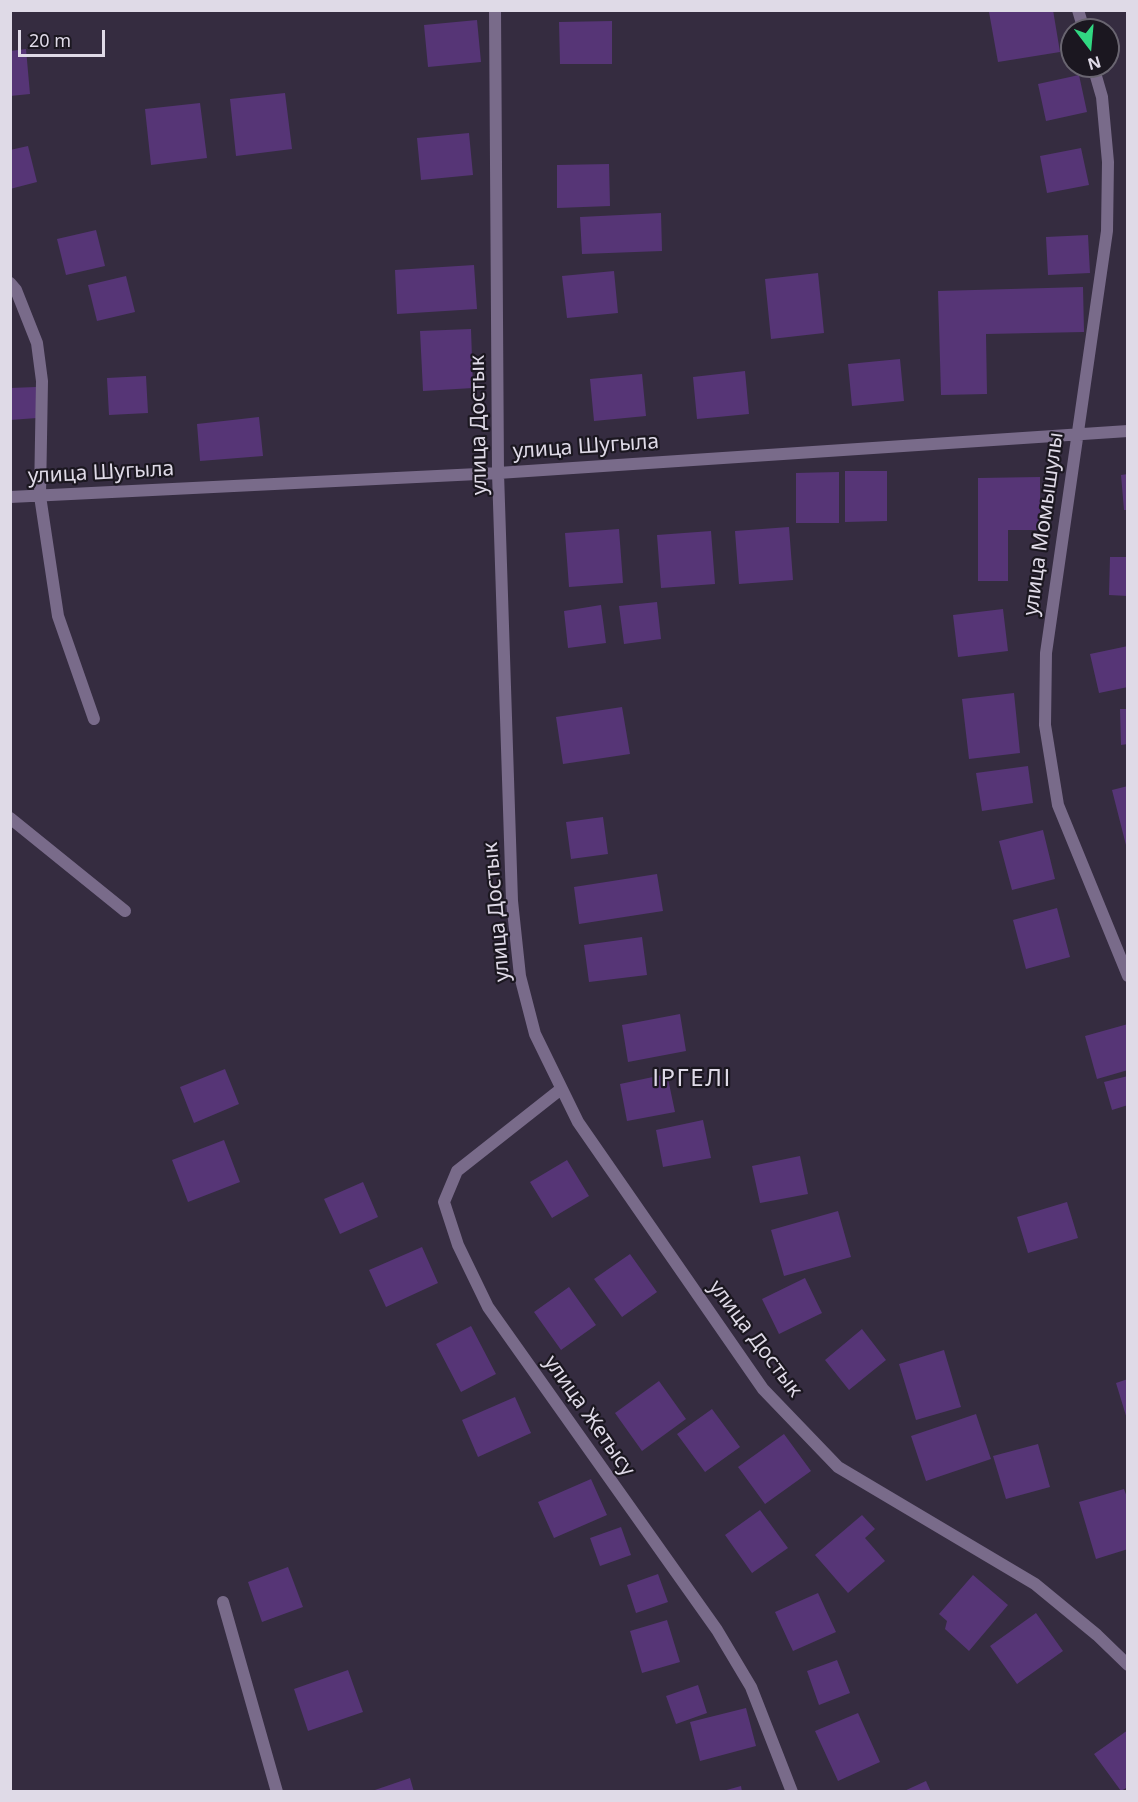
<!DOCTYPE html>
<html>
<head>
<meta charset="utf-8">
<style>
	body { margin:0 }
	#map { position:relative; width:1138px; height:1802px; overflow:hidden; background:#352c40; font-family:"Noto Sans",sans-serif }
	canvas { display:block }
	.frame { position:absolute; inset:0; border:12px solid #dfdae7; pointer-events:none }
	.north { position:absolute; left:1060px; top:18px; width:60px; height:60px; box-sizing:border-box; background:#1b1720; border:2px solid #696570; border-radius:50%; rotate:164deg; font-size:16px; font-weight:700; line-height:24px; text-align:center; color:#dfdae7 }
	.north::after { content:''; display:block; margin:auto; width:21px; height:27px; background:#31d882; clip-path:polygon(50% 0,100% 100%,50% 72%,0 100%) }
	.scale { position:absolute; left:18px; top:30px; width:87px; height:27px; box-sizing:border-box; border:3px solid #dfdae7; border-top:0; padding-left:8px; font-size:18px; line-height:21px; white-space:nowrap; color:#dfdae7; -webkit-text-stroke:4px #1b1720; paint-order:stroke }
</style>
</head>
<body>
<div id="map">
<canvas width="1138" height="1802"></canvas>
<div class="frame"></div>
<div class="north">N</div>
<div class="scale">20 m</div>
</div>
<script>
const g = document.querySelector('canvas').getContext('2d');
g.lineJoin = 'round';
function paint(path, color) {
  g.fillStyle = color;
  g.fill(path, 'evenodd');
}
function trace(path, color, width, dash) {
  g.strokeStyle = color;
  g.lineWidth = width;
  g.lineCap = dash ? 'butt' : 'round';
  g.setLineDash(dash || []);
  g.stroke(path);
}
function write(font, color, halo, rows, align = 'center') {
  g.font = font + ' "Noto Sans",sans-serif';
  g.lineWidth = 4.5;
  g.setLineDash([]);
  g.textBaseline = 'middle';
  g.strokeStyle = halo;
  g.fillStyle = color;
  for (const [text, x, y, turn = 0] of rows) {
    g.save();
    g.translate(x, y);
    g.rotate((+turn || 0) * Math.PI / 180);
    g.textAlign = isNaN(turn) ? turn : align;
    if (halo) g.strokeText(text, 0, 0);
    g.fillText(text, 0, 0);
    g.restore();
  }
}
paint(new Path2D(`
	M996,10H1053L1060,52L998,62L989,12Z
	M477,20L481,62L428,67L424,25Z
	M612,21V64H560L559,22Z
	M26,49L30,94L10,96V51Z
	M1079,75L1087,112L1046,121L1038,84Z
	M285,93L292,149L236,156L230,99Z
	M200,103L207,158L151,165L145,109Z
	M469,133L473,175L421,180L417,138Z
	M28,146L37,182L10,189V150Z
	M1081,148L1089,185L1047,193L1040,156Z
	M609,164L610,206L557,208V165Z
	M661,213L662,251L582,254L580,217Z
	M96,230L105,266L66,275L57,239Z
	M1088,235L1090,273L1048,275L1046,237Z
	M474,265L477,309L397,314L395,270Z
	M614,271L618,313L567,318L562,276Z
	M818,273L824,333L771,339L765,279Z
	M126,276L135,312L97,321L88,285Z
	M1083,287L1084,332L986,334L987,394L941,395L938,291Z
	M471,329L473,388L423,391L420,331Z
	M900,359L904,401L852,406L848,364Z
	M745,371L749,414L697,419L693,377Z
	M642,374L646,416L594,421L590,379Z
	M146,376L148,413L109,415L107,378Z
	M36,387L37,418L10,420V388Z
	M259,417L263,456L200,461L197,424Z
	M845,471H887V521L845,522Z
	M839,472V523H796V473Z
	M1128,474V510H1124L1121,475Z
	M1040,477V530H1008V581H978V478Z
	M789,527L793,580L739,584L735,531Z
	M619,529L623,583L569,587L565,533Z
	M711,531L715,584L661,588L657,535Z
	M1110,557H1128V596L1109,595Z
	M657,602L661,639L624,644L619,606Z
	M601,605L606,643L568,648L564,611Z
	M1003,609L1008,651L958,657L953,615Z
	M1128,646V687L1099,693L1090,654Z
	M1014,693L1020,753L969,759L962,699Z
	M622,707L630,754L563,764L556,717Z
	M1120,709H1128V744L1121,745Z
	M1028,766L1033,803L982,811L976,773Z
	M1128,786V849H1127L1112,790Z
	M603,817L608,854L571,859L566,822Z
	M1043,830L1055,879L1012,890L999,841Z
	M657,874L663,911L579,924L574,887Z
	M1057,908L1070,957L1026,969L1013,920Z
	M642,937L647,975L589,982L584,945Z
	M680,1014L686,1051L628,1062L622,1025Z
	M1128,1024V1070L1097,1079L1085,1036Z
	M225,1069L239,1104L194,1123L180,1087Z
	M667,1074L675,1112L627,1121L620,1084Z
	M1128,1076V1105L1112,1110L1104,1082Z
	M703,1120L711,1158L663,1167L656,1130Z
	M224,1140L240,1182L188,1202L172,1160Z
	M800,1156L808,1194L760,1203L752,1166Z
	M567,1160L589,1196L552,1218L530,1182Z
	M363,1182L378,1217L340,1234L324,1199Z
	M1067,1202L1078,1238L1028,1253L1017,1217Z
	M838,1211L851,1257L784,1276L771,1230Z
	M422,1247L438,1283L386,1307L369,1270Z
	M630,1254L657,1292L622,1317L594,1279Z
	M805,1278L822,1313L779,1334L762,1299Z
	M569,1287L596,1325L561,1350L534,1312Z
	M471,1326L496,1374L461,1392L436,1344Z
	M862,1329L886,1360L849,1390L825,1360Z
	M944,1350L961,1407L916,1420L899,1364Z
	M1128,1379V1419H1127L1116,1383Z
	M659,1381L686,1419L642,1451L615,1413Z
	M515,1397L531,1433L478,1457L462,1420Z
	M712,1409L740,1447L705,1472L677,1434Z
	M976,1414L991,1459L926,1481L911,1436Z
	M784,1434L811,1471L765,1504L738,1467Z
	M1038,1444L1050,1487L1006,1499L993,1456Z
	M591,1479L607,1515L554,1538L538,1502Z
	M1124,1489L1128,1500V1549L1096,1559L1079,1502Z
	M760,1510L788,1548L752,1573L725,1535Z
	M862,1515L875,1529L865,1538L885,1561L848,1593L815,1555Z
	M621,1527L631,1555L600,1566L590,1538Z
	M288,1567L303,1607L262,1622L248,1582Z
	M658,1574L668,1602L636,1613L627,1585Z
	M973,1575L1008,1605L969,1651L945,1629L947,1621L939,1614Z
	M818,1593L836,1632L793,1651L775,1612Z
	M1036,1613L1063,1651L1017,1684L990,1646Z
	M667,1620L680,1662L642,1673L630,1631Z
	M837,1660L850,1693L819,1705L807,1671Z
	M348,1670L363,1712L308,1731L294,1689Z
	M698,1685L707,1713L676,1724L666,1696Z
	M746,1708L756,1746L700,1761L690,1722Z
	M858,1713L880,1762L838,1781L815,1731Z
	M1128,1730V1787L1121,1791L1094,1754Z
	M410,1778L414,1792H372V1791Z
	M926,1781L931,1792H902Z
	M741,1786L742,1792H723V1791Z`), '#563576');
trace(new Path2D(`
	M495,10L498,473L512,901L520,976L535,1034L578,1122L763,1389L838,1467L1035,1584L1097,1635L1128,1665
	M1078,10L1084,30
	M1093,66L1102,97L1108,162L1107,231L1046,653L1045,725L1058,805L1128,976
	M10,283L16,290L37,343L42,381L40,496L58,616L94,719
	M10,497L498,473L1128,431
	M10,818L125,911
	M561,1089L457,1171L444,1202L458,1245L488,1307L717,1630L751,1687L792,1792
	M223,1602L277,1792`), '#796b8a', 12);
write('21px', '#dfdae7', '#1b1720', [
	["улица Достык",479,425,-91],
	["улица Шугыла",586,447,-4],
	["улица Шугыла",101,473,-3],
	["улица Момышулы",1044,524,-82],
	["улица Достык",497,912,-95],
	["улица Достык",755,1339,53],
	["улица Жетысу",589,1416,55]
]);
g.letterSpacing = '1.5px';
write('24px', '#dfdae7', '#1b1720', [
	["ІРГЕЛІ",692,1079]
]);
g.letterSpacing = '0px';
</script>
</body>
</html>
